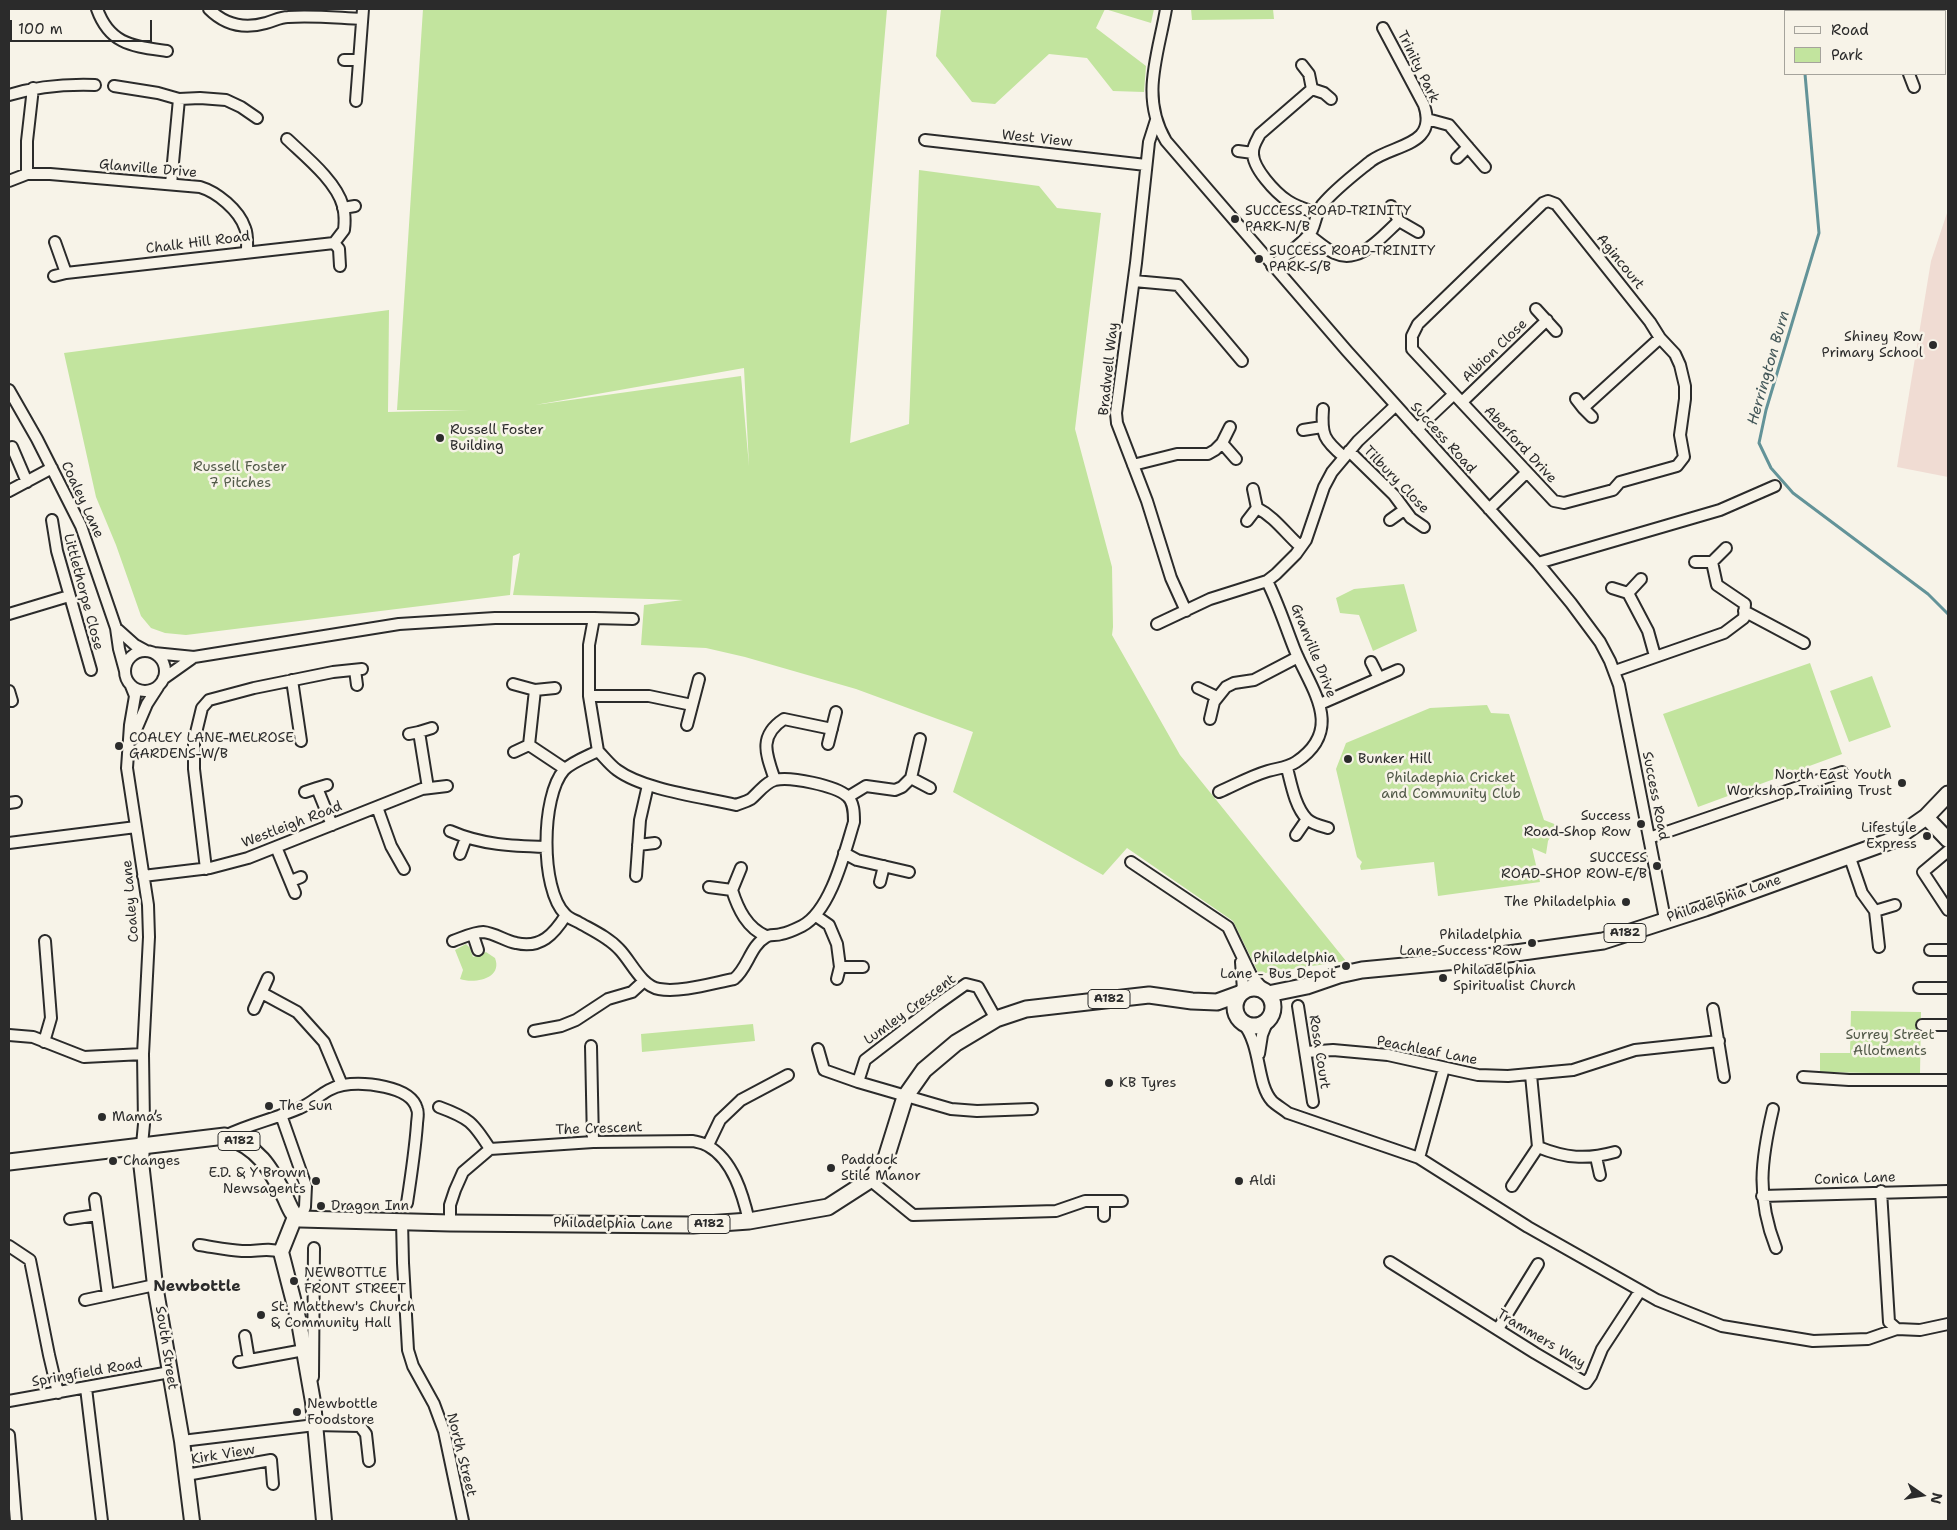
<!DOCTYPE html>
<html>
<head>
<meta charset="utf-8">
<style>
	body { margin:0 }
	#map { position:relative; width:1957px; height:1530px; overflow:hidden; background:#f7f3e8; font-family:"Shantell Sans",sans-serif }
	canvas { display:block }
	.frame { position:absolute; inset:0; border:10px solid #2b2b2b; pointer-events:none }
	.legend { position:absolute; left:1784px; top:10px; width:162px; height:65px; box-sizing:border-box; background:#f7f3e8; border:1px solid #a5a39c; margin:0; padding:6px 9px; list-style:none; font-size:15px; color:#2b2b2b }
	.legend li { display:flex; align-items:center; gap:10px; height:25px }
	.legend b { width:25px; border:1px solid #a5a39c }
	.north { position:absolute; left:1897px; top:1470px; width:50px; height:50px; -webkit-text-stroke:4px #f7f3e8; paint-order:stroke; rotate:103deg; font-size:14px; font-weight:700; line-height:20px; text-align:center; color:#2b2b2b }
	.north::after { content:''; display:block; margin:auto; width:18px; height:22px; background:#2b2b2b; clip-path:polygon(50% 0,100% 100%,50% 72%,0 100%) }
	.scale { position:absolute; left:10px; top:20px; width:142px; height:22px; box-sizing:border-box; border:2px solid #2b2b2b; border-top:0; padding-left:6px; font-size:15px; line-height:18px; white-space:nowrap; color:#2b2b2b; -webkit-text-stroke:4px #f7f3e8; paint-order:stroke }
</style>
</head>
<body>
<div id="map">
<canvas width="1957" height="1530"></canvas>
<div class="frame"></div>
<ul class="legend">
<li><b style="height:6px;background:#f7f3e8"></b>Road</li>
<li><b style="height:14px;background:#c2e49e"></b>Park</li>
</ul>
<div class="north">N</div>
<div class="scale">100 m</div>
</div>
<script>
const g = document.querySelector('canvas').getContext('2d');
g.lineJoin = 'round';
function paint(path, color) {
  g.fillStyle = color;
  g.fill(path, 'evenodd');
}
function trace(path, color, width, dash) {
  g.strokeStyle = color;
  g.lineWidth = width;
  g.lineCap = dash ? 'butt' : 'round';
  g.setLineDash(dash || []);
  g.stroke(path);
}
function write(font, color, halo, rows, align = 'center') {
  g.font = font + ' "Shantell Sans",sans-serif';
  g.lineWidth = 5;
  g.setLineDash([]);
  g.textBaseline = 'middle';
  g.strokeStyle = halo;
  g.fillStyle = color;
  for (const [text, x, y, turn = 0] of rows) {
    g.save();
    g.translate(x, y);
    g.rotate((+turn || 0) * Math.PI / 180);
    g.textAlign = isNaN(turn) ? turn : align;
    if (halo) g.strokeText(text, 0, 0);
    g.fillText(text, 0, 0);
    g.restore();
  }
}
paint(new Path2D(`
	M1948,210V477L1897,467L1931,261Z`), '#f0dcd3');
paint(new Path2D(`
	M423,9H887L850,443L909,424L919,170L1039,186L1057,208L1101,213L1075,429L1112,567L1113,627L1112,635L1180,755L1346,961L1259,974L1233,921L1127,848L1103,875L953,792L973,732L856,689L745,657L706,648L641,645L644,605L683,600L513,595L520,553L513,556L510,595L186,635L165,633L151,628L141,616L116,545L96,497L64,353L389,310L388,412L469,410H397ZM744,368L749,466L741,376L535,405Z
	M941,9H1154L1151,23L1105,9L1096,28L1146,66L1144,92L1113,91L1087,58L1049,54L995,104L972,102L936,56Z
	M1191,9H1273L1274,19L1192,20Z
	M1404,584L1417,631L1373,651L1359,615L1340,613L1336,598L1354,589Z
	M1810,663L1842,754L1698,807L1663,714Z
	M1872,676L1891,727L1849,742L1830,691Z
	M1487,705L1491,713L1509,714L1544,820L1557,825L1548,841L1546,854L1532,848L1540,882L1438,896L1434,862L1361,870L1360,866L1362,862L1357,857L1336,769L1346,743L1430,708Z
	M466,944L470,948L473,957L486,952L495,958C503,979 474,984 460,979L463,970L455,950Z
	M1851,1011L1921,1012L1920,1074L1820,1072V1053H1850Z
	M753,1024L755,1041L642,1052L641,1034Z`), '#c2e49e');
trace(new Path2D(`
	M1799,9L1800,11
	M1805,74L1819,233L1766,410L1759,443L1771,468L1793,493L1928,594L1948,614`), '#639398', 3);
const street = new Path2D(`
	M97,9C110,45 133,46 167,51
	M209,9C225,25 245,29 266,23C274,21 280,17 288,17C312,15 338,18 362,19
	M1166,9C1158,56 1140,97 1166,141L1347,351L1538,563L1571,603L1600,642L1610,661L1619,685L1665,919
	M1884,9L1885,11
	M344,60H359
	M1302,65L1309,74L1312,89L1324,93L1331,99
	M1909,74L1914,87
	M114,86L158,93L179,99L200,98L226,100L241,107L257,118
	M1312,89L1260,134C1257,140 1253,145 1253,152C1252,168 1276,193 1288,201C1297,207 1308,210 1317,213
	M9,95C38,86 65,84 95,85
	M356,101L363,9
	M1427,119L1449,125L1485,167
	M1156,120L1149,142L1136,263L1116,413L1117,423L1147,501L1171,578L1186,611
	M925,140L1146,165
	M1238,151L1253,153
	M1457,158L1468,147
	M27,174V141L33,88
	M9,181L27,174H50L200,187C217,192 239,210 245,228C248,235 247,244 247,251
	M171,184L179,99
	M1391,206L1399,221L1418,232
	M343,208L355,206
	M1309,235C1317,241 1325,248 1334,253C1360,265 1381,237 1399,221
	M55,242L66,273
	M334,243L339,249L340,266
	M1272,266C1283,257 1306,242 1312,230C1316,221 1316,213 1322,205C1335,189 1355,174 1371,161C1394,144 1438,146 1424,105L1383,28
	M54,276L66,273L334,243L344,230C345,222 345,214 343,206C336,181 306,157 287,139
	M1134,281L1178,285L1242,361
	M1536,309L1556,331
	M9,390L37,439L81,526L116,628L119,649L125,671
	M1576,399L1583,408
	M1462,402L1547,320
	M1323,409C1321,435 1324,440 1344,457
	M1592,417L1583,408L1660,338
	M1417,429L1454,394L1554,501L1564,503L1613,490L1620,482L1677,466L1684,457L1680,435L1685,399V386L1680,365L1675,354L1660,338L1650,322L1556,204L1548,201L1543,203L1418,324L1412,336V349L1454,394
	M1303,430L1322,427
	M1222,443L1236,459
	M12,447L27,482
	M1349,451L1394,495L1411,518L1424,527
	M1133,465L1177,454H1208L1215,450L1222,443L1230,427
	M9,491L52,468
	M1257,508C1275,517 1286,534 1301,547
	M1489,509L1526,473
	M52,520L57,551L91,670
	M1390,520L1404,510
	M1247,521L1257,508L1253,489
	M1695,562H1712L1726,548
	M1538,563L1720,510L1775,486
	M1612,588L1628,593L1641,579
	M1628,593L1648,631L1655,656
	M1744,611L1804,643
	M9,614L69,596
	M1157,624L1210,599L1267,581L1276,574L1296,554L1306,540L1324,487L1332,472L1358,441L1395,406
	M116,628L135,645L146,651
	M125 671a20 20 0 1 1 40 0a20 20 0 1 1-40 0Z
	M154,653L194,657L399,624L495,618H594
	M1371,662L1379,678
	M355,670L357,685
	M1615,671L1724,633L1744,618L1745,604L1717,585L1712,562
	M163,679L194,657
	M292,680L301,741
	M513,684L535,690L555,688
	M131,686L135,696L130,725L127,768L148,905L149,937L143,1054L144,1124L142,1145
	M1198,688L1217,697
	M9,691L12,701
	M589,696H649L692,705
	M1320,704L1398,670
	M1210,719L1214,702L1226,687L1234,683L1254,680L1298,657
	M687,725L699,679
	M409,734L419,732
	M132,739L147,704L158,687
	M828,744L836,712
	M529,745L565,769
	M598,751C604,757 610,765 617,770C644,790 702,797 736,805C741,803 746,802 751,799C758,793 766,782 775,780C790,776 836,786 847,796C854,802 854,813 854,822C845,851 831,911 802,926C796,929 788,933 781,934C776,936 770,934 766,937C750,946 748,968 734,979C713,983 680,993 659,989C641,986 631,961 619,949C608,937 592,930 578,922C574,920 568,918 565,914C540,889 541,796 564,770C572,762 588,756 598,751L589,696V645L594,618L633,619
	M514,752L529,745L535,690
	M1287,768C1291,783 1295,807 1307,819C1312,824 1321,826 1328,828
	M911,778L930,788
	M775,780C766,754 758,736 784,719L832,729
	M327,785L317,788L332,825
	M428,788L419,732L432,728
	M305,792L317,788
	M1219,792C1235,785 1251,776 1268,771C1278,768 1287,768 1296,762C1347,728 1309,687 1294,648C1285,625 1278,603 1267,581
	M848,797L866,786L895,790L902,787L911,778L920,739
	M9,803L16,802
	M377,807L391,846L404,869
	M450,831C482,845 512,846 546,847
	M1296,835L1307,819
	M1649,838L1842,772
	M9,843L136,827
	M638,845L655,843
	M276,847L295,893
	M1948,851L1923,872L1948,910
	M844,853L857,860L909,872
	M460,854L466,838
	M1849,855L1862,893L1875,911L1879,947
	M1131,862L1228,927L1251,975L1264,990
	M741,868L732,890C738,909 747,928 766,936
	M206,869L194,769V741L202,708L209,700L254,688L333,672L362,669
	M143,876L210,868L248,858L422,789L447,786
	M636,876L640,820L648,785
	M291,881L301,877
	M880,882L884,866
	M709,887L732,890
	M1875,911L1895,905
	M816,916L829,925L837,944L840,967H863
	M473,935L478,950
	M453,941C462,938 474,932 483,932C495,933 505,941 516,943C541,949 554,934 566,915
	M1930,950H1948
	M1241,962L1243,990
	M837,979L840,967
	M1919,988H1948
	M262,993L297,1012L324,1042L342,1085
	M1298,1006L1313,1102
	M254,1009L268,978
	M1713,1009L1724,1077
	M996,1019L978,987L966,984L935,1006L865,1060L858,1082L951,1109L977,1111L1032,1109
	M1243,1023C1262,1047 1256,1083 1272,1101C1276,1105 1283,1109 1288,1113L1419,1158L1528,1227L1657,1300L1722,1326L1813,1341L1868,1339L1897,1329L1920,1330L1948,1324
	M1922,1025H1948
	M534,1031L561,1026L576,1020L608,999L632,992L644,981
	M9,1035L33,1037L84,1057L143,1054
	M44,1042L51,1018L45,941
	M591,1046L593,1142
	M818,1049L824,1070L858,1082
	M1306,1052L1333,1050L1388,1055L1478,1075L1508,1076L1573,1070L1635,1050L1719,1041
	M1259,1054L1262,1035L1268,1020
	M1803,1077L1849,1080H1948
	M439,1107C469,1118 473,1122 490,1149
	M1773,1109C1761,1160 1756,1197 1776,1248
	M281,1115L306,1186L305,1207L300,1219
	M225,1136C249,1124 275,1119 300,1108C315,1102 325,1088 343,1085C362,1082 411,1085 417,1109C419,1113 417,1120 417,1124C415,1151 411,1177 407,1203
	M708,1145L720,1120L741,1100L788,1075
	M1538,1147C1565,1158 1586,1160 1615,1152
	M1596,1157L1600,1175
	M1419,1158L1444,1068
	M870,1180L913,1215L1056,1211L1085,1201H1122
	M1512,1186L1538,1147L1531,1075
	M1881,1191L1889,1322L1897,1329
	M1762,1196L1948,1191
	M95,1199L108,1295
	M1104,1201V1216
	M70,1219L97,1215
	M402,1221L403,1263L408,1350L413,1366L434,1404L444,1431L463,1521
	M450,1223V1205L455,1190L463,1172L490,1149L593,1142L693,1141C697,1142 704,1143 708,1146C733,1160 743,1195 749,1221
	M199,1245C213,1247 228,1250 242,1251C256,1252 267,1247 281,1252
	M9,1246L30,1260L49,1355L58,1393
	M1390,1262L1535,1353L1586,1383L1591,1376L1602,1349L1640,1291
	M85,1300L155,1285
	M1498,1329L1538,1264
	M245,1336L249,1360
	M239,1362L304,1350
	M313,1377L314,1248
	M86,1388L102,1521
	M9,1401L170,1372
	M9,1435L16,1521
	M182,1441L315,1425L360,1426L366,1434L369,1461
	M186,1475L271,1460L273,1484`);
const secondary = new Path2D(`
	M1926,817L1948,840
	M142,1145L141,1162L155,1285L182,1441L192,1521
	M295,1217L281,1252L299,1322L313,1402L324,1521`);
const primary = new Path2D(`
	M1235 1007a19 19 0 1 1 38 0a19 19 0 1 1-38 0Z
	M1268,994L1307,986L1339,975L1362,970L1457,961L1603,941L1705,908L1893,840L1926,817L1948,794
	M9,1162L225,1136C258,1147 270,1167 285,1197C289,1205 292,1216 300,1219L450,1223L693,1225L749,1221L828,1207L870,1180L886,1158L905,1097L924,1070L956,1043L996,1019L1026,1009L1149,995L1192,1001L1217,1002L1239,994`);
trace(street, '#2b2b2b', 14);
trace(secondary, '#2b2b2b', 18);
trace(primary, '#2b2b2b', 19);
trace(street, '#f7f3e8', 10);
trace(secondary, '#f7f3e8', 14);
trace(primary, '#f7f3e8', 15);
for (const [x, y, r, color] of [
	[1235,219,5,"#2b2b2b"],
	[1259,259,5,"#2b2b2b"],
	[1933,345,5,"#2b2b2b"],
	[440,438,5,"#2b2b2b"],
	[119,746,5,"#2b2b2b"],
	[1348,759,5,"#2b2b2b"],
	[1902,783,5,"#2b2b2b"],
	[1641,824,5,"#2b2b2b"],
	[1927,836,5,"#2b2b2b"],
	[1657,866,5,"#2b2b2b"],
	[1626,902,5,"#2b2b2b"],
	[1532,943,5,"#2b2b2b"],
	[1346,966,5,"#2b2b2b"],
	[1443,978,5,"#2b2b2b"],
	[1109,1083,5,"#2b2b2b"],
	[269,1106,5,"#2b2b2b"],
	[102,1117,5,"#2b2b2b"],
	[113,1161,5,"#2b2b2b"],
	[831,1168,5,"#2b2b2b"],
	[316,1181,5,"#2b2b2b"],
	[1239,1181,5,"#2b2b2b"],
	[321,1206,5,"#2b2b2b"],
	[294,1281,5,"#2b2b2b"],
	[261,1315,5,"#2b2b2b"],
	[297,1412,5,"#2b2b2b"]
]) {
  const dot = new Path2D();
  dot.arc(x, y, r, 0, 2 * Math.PI);
  g.fillStyle = color;
  g.fill(dot);
  trace(dot, '#f7f3e8', 2);
}
for (const [x, y, w] of [
	[1625,933,42],
	[1109,999,42],
	[239,1141,42],
	[709,1224,42]
]) {
  const box = new Path2D();
  box.roundRect(x - w / 2, y - 9.5, w, 19, 4);
  g.fillStyle = '#f7f3e8';
  g.fill(box);
  trace(box, '#2b2b2b', 1);
}
write('bold 12px', '#2b2b2b', null, [
	["A182",1625,933],
	["A182",1109,999],
	["A182",239,1141],
	["A182",709,1224]
]);
write('14px', '#2b2b2b', '#f7f3e8', [
	["Trinity Park",1418,67,64],
	["West View",1037,139,6],
	["Glanville Drive",148,169,5],
	["Chalk Hill Road",198,243,-7],
	["Agincourt",1620,262,51],
	["Albion Close",1495,351,-44],
	["Bradwell Way",1109,369,-84],
	["Success Road",1443,438,48],
	["Aberford Drive",1520,445,47],
	["Tilbury Close",1396,480,46],
	["Coaley Lane",82,500,65],
	["Littlethorpe Close",83,592,75],
	["Granville Drive",1313,651,68],
	["Success Road",1655,796,79],
	["Westleigh Road",292,825,-21],
	["Philadelphia Lane",1724,899,-19],
	["Coaley Lane",131,901,-95],
	["Lumley Crescent",910,1010,-36],
	["Peachleaf Lane",1427,1051,11],
	["Rosa Court",1319,1052,81],
	["The Crescent",599,1129,-2],
	["Conica Lane",1855,1179,-2],
	["Philadelphia Lane",613,1224,1],
	["Trammers Way",1541,1339,31],
	["South Street",166,1348,81],
	["Springfield Road",87,1373,-10],
	["Kirk View",223,1455,-9],
	["North Street",461,1455,76]
]);
write('14px', '#2b2b2b', '#f7f3e8', [
	["SUCCESS ROAD-TRINITY",1245,211],
	["PARK-N/B",1245,227],
	["SUCCESS ROAD-TRINITY",1269,251],
	["PARK-S/B",1269,267],
	["Shiney Row",1923,337,"right"],
	["Primary School",1923,353,"right"],
	["Russell Foster",450,430],
	["Building",450,446],
	["COALEY LANE-MELROSE",129,738],
	["GARDENS-W/B",129,754],
	["Bunker Hill",1358,759],
	["North East Youth",1892,775,"right"],
	["Workshop Training Trust",1892,791,"right"],
	["Success",1631,816,"right"],
	["Road-Shop Row",1631,832,"right"],
	["Lifestyle",1917,828,"right"],
	["Express",1917,844,"right"],
	["SUCCESS",1647,858,"right"],
	["ROAD-SHOP ROW-E/B",1647,874,"right"],
	["The Philadelphia",1616,902,"right"],
	["Philadelphia",1522,935,"right"],
	["Lane-Success Row",1522,951,"right"],
	["Philadelphia",1336,958,"right"],
	["Lane - Bus Depot",1336,974,"right"],
	["Philadelphia",1453,970],
	["Spiritualist Church",1453,986],
	["KB Tyres",1119,1083],
	["The Sun",279,1106],
	["Mama’s",112,1117],
	["Paddock",841,1160],
	["Stile Manor",841,1176],
	["Changes",123,1161],
	["E.D. & Y Brown",306,1173,"right"],
	["Newsagents",306,1189,"right"],
	["Aldi",1249,1181],
	["Dragon Inn",331,1206],
	["NEWBOTTLE",304,1273],
	["FRONT STREET",304,1289],
	["St. Matthew's Church",271,1307],
	["& Community Hall",271,1323],
	["Newbottle",307,1404],
	["Foodstore",307,1420]
], 'left');
write('14px', '#515948', '#f7f3e8', [
	["Russell Foster",240,467],
	["7 Pitches",240,483],
	["Philadephia Cricket",1451,778],
	["and Community Club",1451,794],
	["Surrey Street",1890,1035],
	["Allotments",1890,1051]
]);
write('italic 15px', '#425658', '#f7f3e8', [
	["Herrington Burn",1769,368,-74]
]);
write('bold 16px', '#2b2b2b', '#f7f3e8', [
	["Newbottle",197,1287]
]);
</script>
</body>
</html>
